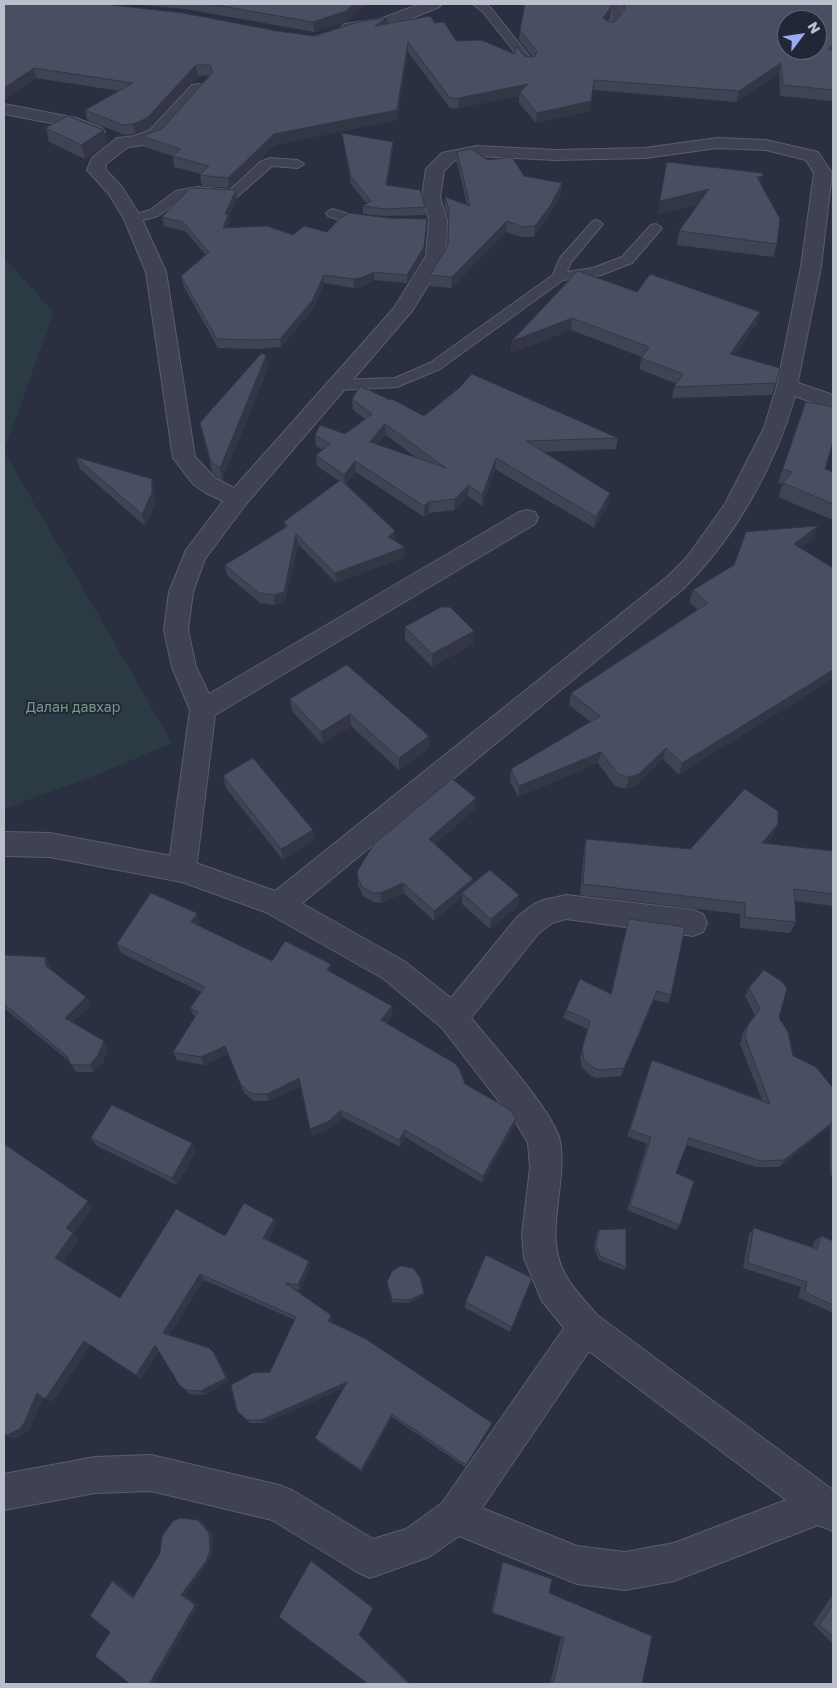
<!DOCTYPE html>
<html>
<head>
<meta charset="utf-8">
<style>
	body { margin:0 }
	#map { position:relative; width:837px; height:1688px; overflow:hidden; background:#2a2f42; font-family:"Golos Text",sans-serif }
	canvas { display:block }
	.frame { position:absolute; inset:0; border:5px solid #bbbecb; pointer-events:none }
	.north { position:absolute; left:777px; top:10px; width:50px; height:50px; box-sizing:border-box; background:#222737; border:1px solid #5f6372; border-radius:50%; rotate:59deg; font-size:14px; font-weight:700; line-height:20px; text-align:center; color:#bbbecb }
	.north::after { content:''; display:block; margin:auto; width:18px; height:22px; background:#9babf0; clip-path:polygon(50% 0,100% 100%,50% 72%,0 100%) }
</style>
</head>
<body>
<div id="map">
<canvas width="837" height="1688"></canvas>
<div class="frame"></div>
<div class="north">N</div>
</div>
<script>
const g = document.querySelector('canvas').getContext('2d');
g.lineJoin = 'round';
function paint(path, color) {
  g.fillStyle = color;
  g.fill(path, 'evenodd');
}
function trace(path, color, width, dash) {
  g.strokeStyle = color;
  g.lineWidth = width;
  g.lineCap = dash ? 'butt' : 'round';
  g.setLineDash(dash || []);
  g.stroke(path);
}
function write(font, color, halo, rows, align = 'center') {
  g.font = font + ' "Golos Text",sans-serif';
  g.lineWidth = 4;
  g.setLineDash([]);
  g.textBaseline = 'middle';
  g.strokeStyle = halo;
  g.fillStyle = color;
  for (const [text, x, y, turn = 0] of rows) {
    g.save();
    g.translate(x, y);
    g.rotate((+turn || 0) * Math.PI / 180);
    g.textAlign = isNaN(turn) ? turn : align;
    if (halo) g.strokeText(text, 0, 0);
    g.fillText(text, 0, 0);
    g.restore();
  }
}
paint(new Path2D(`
	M4,258L54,312L4,451L172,743L99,774L4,809Z`), '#2c3b43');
const service = new Path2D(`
	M473,4H485L491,8L533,61L535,63L533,65H525L483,12Z
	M610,4H620L622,18L613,30L609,31L604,28L612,18Z
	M270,158L298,160L304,164L298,168L272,166L237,197L197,195L184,197L158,216L133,223L127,219L129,216L150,210L176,191L197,187L230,190L260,162Z
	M332,209L355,216L371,218L373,221C363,231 339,219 328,216L326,213Z
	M597,220L603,224L571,262L567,272L593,268L622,257L651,225L656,224L662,228L632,263L601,275L563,280L440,369L397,387L338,390L333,388L331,385L333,382L338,380L395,378L430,363L553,275L560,258L593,221Z`);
const minor = new Path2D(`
	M420,4H442L439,7C414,17 371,37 344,30L342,27L344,24L380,19Z
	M198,84L204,85L206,89L162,138L144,145L128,147L106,164L105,169L122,187L142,219L166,272L195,457L215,478L234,488L394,308L426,256L429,220L422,197L426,169L442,153L477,146L555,150L645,148L717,138L766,140L818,152L832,173L821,267L797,386L794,391L787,393L780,391L777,386L801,267L814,173L806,160L766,150L717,148L645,158L555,160L477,156L454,161L444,171L440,197L447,220L446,256L412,311L246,504L205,559L193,592L188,630L196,667L209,694L519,512L527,510L535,512L538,518L535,524L215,715L196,870L192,878L182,882L172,878L168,870L190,710L172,667L164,630L169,592L186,550L223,501L206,493L193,484L173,458L146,272L124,219L109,194L87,170L92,158L117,138L135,136L150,130L192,85Z
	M4,104L76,118L102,128L105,132L102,136L96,137L66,126L4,114Z
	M279,893L289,896L404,961L451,998L518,916L534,904L544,900L566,895L693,910L703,914L707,923L703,932L693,936L566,919L552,923L538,934L471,1018C492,1044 555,1113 560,1141C568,1185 542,1236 566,1276C574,1290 587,1303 597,1315L833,1490V1531L818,1525L674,1581L625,1590L577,1584L459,1536L429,1557L370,1578L357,1572L272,1520L151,1491L95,1493L4,1510V1474L95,1457L151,1455L279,1485L292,1490L373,1539L406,1529L442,1503L564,1328L542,1301L524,1258L522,1234L530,1168L528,1143L518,1126L442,1028L384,979L269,914L265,905L269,896ZM589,1351L786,1500L674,1543L625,1552L577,1546L482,1508Z`);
const tertiary = new Path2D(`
	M787,379L833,395V410L795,396C775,467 735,537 683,589L289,914L279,917L182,882L50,857L4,856V832L50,833L182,858L275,891L667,577L687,557L725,504L764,428L777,386L780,381Z`);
trace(service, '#595d6c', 2);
trace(minor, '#595d6c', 2);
trace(tertiary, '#595d6c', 2);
paint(service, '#3e4252');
paint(minor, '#3e4252');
paint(tertiary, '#3e4252');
paint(new Path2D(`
	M4,4L277,31L314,36L387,24L435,23L456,41L515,54L532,56L519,40L520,30L611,7L610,17L607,21L609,22H615L622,11L620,4H833V101L780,96L779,73L736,102L593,90L590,111L536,123L519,103V96L458,108H450L408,52L397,120L275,145L229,188L202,186L200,175L201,174L174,167L173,156L144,147L142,136L162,129L210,75L198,76L149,128L135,134L125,135L87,120L85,110L119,91L36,78L4,100Z
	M133,4H365L347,21L314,32L185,9Z
	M46,128L107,144L85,159L49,142Z
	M342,133L393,142V149L387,185L425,207V215L385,216L363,214V206L367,204L351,184L343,140Z
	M457,152L488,160L524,176L562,183L561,194L549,216L534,237H521L506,232L451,288L430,286V275L448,245L449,220L445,207V197L467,205L457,162Z
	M667,162L761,184L777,244L773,257L677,245L679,231L698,205L658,214Z
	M236,190L237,199L228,219L229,223L227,228L293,235L327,232L426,227L424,255L407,283L374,280L361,287L354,288L324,283L313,309L281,347L260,349L218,348L183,285L181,276L206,255L185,231L164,226L162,217Z
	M637,292L760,312L757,323L734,355L780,368L772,395L672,398L674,387L677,384L639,369L642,357L571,330L511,353L512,341Z
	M266,356L268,368L222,480L213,474L203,435L200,423Z
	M352,399L424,416L618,438L616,449L543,452L610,493L609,504L594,528L495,469L482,506L468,496L454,510L429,513L424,517L356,472L346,484L395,531V542L405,547V557L336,583L298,544L285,601L275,605L260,603L227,575L225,565L285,528L284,522L339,481L317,466L316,455L323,450L316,446L315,435L345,434L365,419L353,410ZM386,435L418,459L377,445Z
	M806,402L825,469L833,472V520L778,497L783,484L778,483Z
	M76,457L155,491V505L145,526L80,469Z
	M814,538L800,548L679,775L663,759L636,786L626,789L615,786L598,763L518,797L510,781L511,769L591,722L569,705L571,693L698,610L689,602L693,590Z
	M405,627L473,644L432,667L405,640Z
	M347,665L429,748L399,770L351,726L322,744L292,711L290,699Z
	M223,776L313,830L314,841L283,860L226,788Z
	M475,809L435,844L473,879V884L519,895L518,906L490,929L462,904V897L434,921L404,893L381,903L374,902L363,896L358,885L357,875Z
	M773,836L766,844L833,851V906L795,901L796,922L790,933L740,928V914L580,895L584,850L586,839L690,849Z
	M629,919L671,995L668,1003L654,1000L621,1076L596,1078L591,1076L582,1068L580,1058L587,1029L563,1018L566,1010L611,993L626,929Z
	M200,922L198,925L272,961L332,972L393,1014L386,1023L465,1084L515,1125L482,1183L405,1137L400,1147L343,1117L330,1128L312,1136L301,1086L269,1101H254L244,1093L228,1054L204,1065L177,1060L173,1052L195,1017L194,1016L190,1008L201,992L121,953L117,944Z
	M4,955L50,965V969L86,997L90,1005L73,1022L108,1048L103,1062L94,1072H76L69,1061L4,1008Z
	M749,988L779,1018L793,1056L833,1088V1176L830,1175V1126L779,1167H756L687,1145L676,1173L680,1225L676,1230L627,1210L647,1144L627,1136L649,1068L652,1060L762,1100L740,1044L743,1032L748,1025L755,1015L745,996Z
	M91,1138L192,1143L196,1151L177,1185L97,1146Z
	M4,1144L93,1207L73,1233L79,1239L62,1262L120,1298L225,1236L274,1219L276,1225L268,1240L309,1261L310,1266L300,1290L294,1289L333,1320L331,1322L491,1426L465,1467L392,1417L362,1472L317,1441L315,1438L344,1388L264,1423H250L237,1411L270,1372L295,1320L204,1280L169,1335L214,1353L217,1357L229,1381L204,1395L190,1394L180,1386L159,1351L141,1379L90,1345L52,1402L43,1397L31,1426L27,1432L14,1438L4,1435V1389L5,1387Z
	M754,1228L813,1247L814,1241L821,1236L833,1241V1313L798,1297L801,1287L743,1268L749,1234Z
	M599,1230L626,1267L624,1270L599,1260L594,1248L597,1233Z
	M387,1282L424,1296L409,1303L392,1302Z
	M530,1284L510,1332L465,1308L466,1302Z
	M503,1562L549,1593L642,1684H550L561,1637L491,1612L502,1563Z
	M833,1594V1644L813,1624Z`), '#3f4455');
paint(new Path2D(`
	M354,4H365L347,21L314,32L313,22Z
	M611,7L610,17L602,28L603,18Z
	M387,18V28L375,26Z
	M408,42V52L397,120L275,145L229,188L228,178L274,134Z
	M781,63L779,73L736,102L739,91Z
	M196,65L198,76L149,128L135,134L133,124Z
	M34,68L36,78L4,100V88Z
	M528,84L520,92L519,96L458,108L459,98Z
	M591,101L590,111L536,123L537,113Z
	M104,130L107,144L85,159L81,145Z
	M393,142V149L386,192V185Z
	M763,176L759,189L757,177Z
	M562,183L561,194L549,216L534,237L535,226Z
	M709,189L706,203L658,214L660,201Z
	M236,190L237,199L228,219L229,223L224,236L223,228L225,214Z
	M427,219L424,255L407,283V275Z
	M507,221L506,232L451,288L452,277Z
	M374,272V280L361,287L354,288V279Z
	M324,275V283L313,309L281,347L280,339Z
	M760,312L757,323L727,365L730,354Z
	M572,318L571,330L511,353L512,341Z
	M266,356L268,368L222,480L220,468Z
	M385,424L386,435L371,453L370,442Z
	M496,458L495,469L482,506V495Z
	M355,461L356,472L345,485L344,475Z
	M152,479L155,491V505L145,526L142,514Z
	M469,485L468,496L454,510L455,499Z
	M610,493L609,504L594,528L596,517Z
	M429,502V513L424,517V506Z
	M818,526L814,538L789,557L794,544Z
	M395,531L396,541L388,548V537Z
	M296,534L298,544L285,601L275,605L274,595Z
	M405,547V557L336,583L335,573Z
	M474,631L473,644L432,667V654Z
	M833,670V679L679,775L682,763Z
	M350,714L351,726L322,744L321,732Z
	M429,736V748L399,770V758Z
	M666,748L663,759L636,786L626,789L629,777Z
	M601,752L598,763L518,797L519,786Z
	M476,798L475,809L429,849V839Z
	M778,824L773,836L757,854L762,843Z
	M313,830L314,841L283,860L281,849Z
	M473,879L472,889L462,893V897L434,921V911Z
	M403,883L404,893L381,903L380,893Z
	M519,895L518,906L490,929L491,919Z
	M197,913L200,922L194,931L191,922Z
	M45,957L50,965V974L46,966Z
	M331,964L332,972L327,970Z
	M86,997L90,1005L70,1025L65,1018Z
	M392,1006L393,1014L381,1028V1020Z
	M104,1041L108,1048L103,1062L94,1072L90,1065Z
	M225,1046L228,1054L204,1065L201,1057Z
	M299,1078L301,1086L269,1101L267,1094Z
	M341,1110L343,1117L330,1128L312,1136L310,1129Z
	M516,1118L515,1125L482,1183L483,1176Z
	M833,1122L830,1126L779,1167L784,1160Z
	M405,1130V1137L400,1147L399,1140Z
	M192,1143L196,1151L177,1185L172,1178Z
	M88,1201L93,1207L72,1234L66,1228Z
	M274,1219L276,1225L266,1243L263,1238Z
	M73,1233L79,1239L61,1263L55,1258Z
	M309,1261L310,1266L300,1290L298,1285Z
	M200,1274L204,1280L168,1337L163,1333Z
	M424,1293V1296L409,1303V1300Z
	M331,1315L333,1320L330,1325L328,1321Z
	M84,1341L90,1345L52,1402L45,1399Z
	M155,1345L160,1349L141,1379L136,1375Z
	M214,1353L217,1357L229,1381L204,1395L200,1391Z
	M347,1382L349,1386L264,1423L261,1420Z
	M37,1393L44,1396L31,1426L27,1432L14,1438L7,1435Z
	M392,1414V1417L362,1472L361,1470Z
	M198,1520L202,1521L213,1534V1552L209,1561L186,1595L199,1605L153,1684H149L181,1595Z
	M311,1561L313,1562L374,1608L360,1634L411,1684H409L359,1635Z
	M112,1581H117L138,1598H133Z`), '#333745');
const building = new Path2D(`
	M4,4H103L183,13L277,31L314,36L362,21L387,18L375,26L430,16L435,23L444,22L456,41L481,40L515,54L516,46L524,56L534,57L537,51L520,30L525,4H611V7L603,18L609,22H615L625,8L624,4H833V45L828,49L833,50V90L783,85L781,63L739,91L594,80L591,101L537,113L520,92L528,84L459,98H450L408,42L397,110L274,134L228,178L200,175L209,166L172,156L181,149L142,136L162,129L213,72L210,65H196L147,118L133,124L123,125L85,110L133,83L34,68L4,88ZM787,20H817V50H787Z
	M211,4H354L346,11L313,22Z
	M68,116L104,130L81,145L46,128Z
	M342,133L393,142L386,185L420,190L425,207L385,209L363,206L371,201L351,176Z
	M471,149L488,160L512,157L524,176L562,183L550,206L535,226L522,227L507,221L452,277L430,275L448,245L449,209L445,197L470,206L457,152Z
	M667,162L762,173L763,176L757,177L780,219L777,244L679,231L709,189L660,201Z
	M196,188L236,190L225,214L228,215L223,228L267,226L293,235L304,226L327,232L339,219L349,213L388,218L427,219L424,247L407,275L374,272L361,278L354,279L324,275L312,301L280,339L259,340L217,339L181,276L209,252L183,222L162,217L189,189Z
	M578,271L637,292L650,274L760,312L730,354L780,368L776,383L674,387L683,374L641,358L649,347L572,318L512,341Z
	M262,353L266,356L220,468L211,462L200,423Z
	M472,374L618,438L526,441L610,493L596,517L496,458L482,495L469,485L455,499L429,502L424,506L355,461L344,475L316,455L330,444L315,435L320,425L345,434L372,414L352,399L360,386L390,400L392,399L424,416L459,388ZM385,424L446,468L370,442Z
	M806,402L833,407V442L825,469L833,472V504L783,483L792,472L783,469Z
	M76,457L152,479V493L142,514Z
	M341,480L395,531L388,537L405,547L335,573L296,534L284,592L274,595L259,593L225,565L288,526L284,522Z
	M818,526L794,544L833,568V670L682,763L666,748L639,774L629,777L618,774L601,752L519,786L511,769L600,716L571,693L708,603L693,590L734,565L746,532Z
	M441,607H450L474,631L432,654L405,627Z
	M347,665L429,736L399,758L350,714L321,732L290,699Z
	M253,758L313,830L281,849L223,776Z
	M452,779L476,798L429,839L473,879L434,911L403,883L380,893H373L362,887L357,875L358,870L374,844Z
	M745,789L778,811V824L762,843L833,851V894L794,889L796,922L745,917V903L583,884L586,839L690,849Z
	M490,870L519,895L491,919L462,893Z
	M151,893L197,913L191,922L272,961L285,941L331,964L327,970L392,1006L381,1020L454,1063L459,1068L465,1084L509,1109L516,1118L483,1176L405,1130L399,1140L341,1110L329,1121L310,1129L299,1078L267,1094H252L241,1085L225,1046L201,1057L173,1052L198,1012L190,1008L205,987L117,944Z
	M629,919L685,927L671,995L657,991L624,1068L599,1070L594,1068L584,1060L582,1049L590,1021L566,1010L580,979L611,994Z
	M4,955L45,957L46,966L86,997L65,1018L104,1041L98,1055L90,1065H71L67,1056L4,1004Z
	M764,970L781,981L787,988L779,1018L788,1032L793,1056L816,1067L833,1088V1122L784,1160L761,1161L689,1138L676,1173L694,1181L680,1225L630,1205L651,1137L630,1130L652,1060L770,1104L745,1037L748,1025L760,1009L749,988Z
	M112,1105L192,1143L172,1178L91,1138Z
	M4,1144L88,1201L66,1228L73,1233L55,1258L120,1298L176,1209L225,1236L244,1203L274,1219L263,1238L309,1261L298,1285L285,1283L331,1315L328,1321L366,1339L492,1423L466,1465L392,1414L361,1470L315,1438L347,1382L261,1420H247L237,1411L231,1385L253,1373L270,1372L296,1317L200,1274L163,1333L209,1348L214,1353L226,1378L200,1391L186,1390L180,1386L155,1345L136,1375L84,1341L45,1399L37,1393L24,1423L20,1429L7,1435L4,1434V1389L5,1387L4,1386V1260L5,1258L4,1257Z
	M754,1228L817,1249L821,1236L833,1241V1305L805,1292L807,1282L748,1263Z
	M626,1229V1267L600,1256L596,1245L599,1230Z
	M486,1255L532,1278L512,1327L466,1302Z
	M401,1266L413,1268L420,1277L424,1293L409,1300L392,1299L387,1282L392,1271Z
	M181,1518L198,1520L209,1533L210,1551L206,1561L181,1595L195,1605L149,1684H130L95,1656L110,1632L90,1616L112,1581L133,1598L160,1553L162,1536L173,1521Z
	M311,1561L373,1608L359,1635L409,1684H368L279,1617Z
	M503,1562L552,1579L549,1593L652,1636L642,1684H553L564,1638L493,1613Z
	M833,1605V1637L820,1625Z`);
paint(building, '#494f63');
trace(building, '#333745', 1);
write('14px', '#749a85', '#222737', [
	["Далан давхар",73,708]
]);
</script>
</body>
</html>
